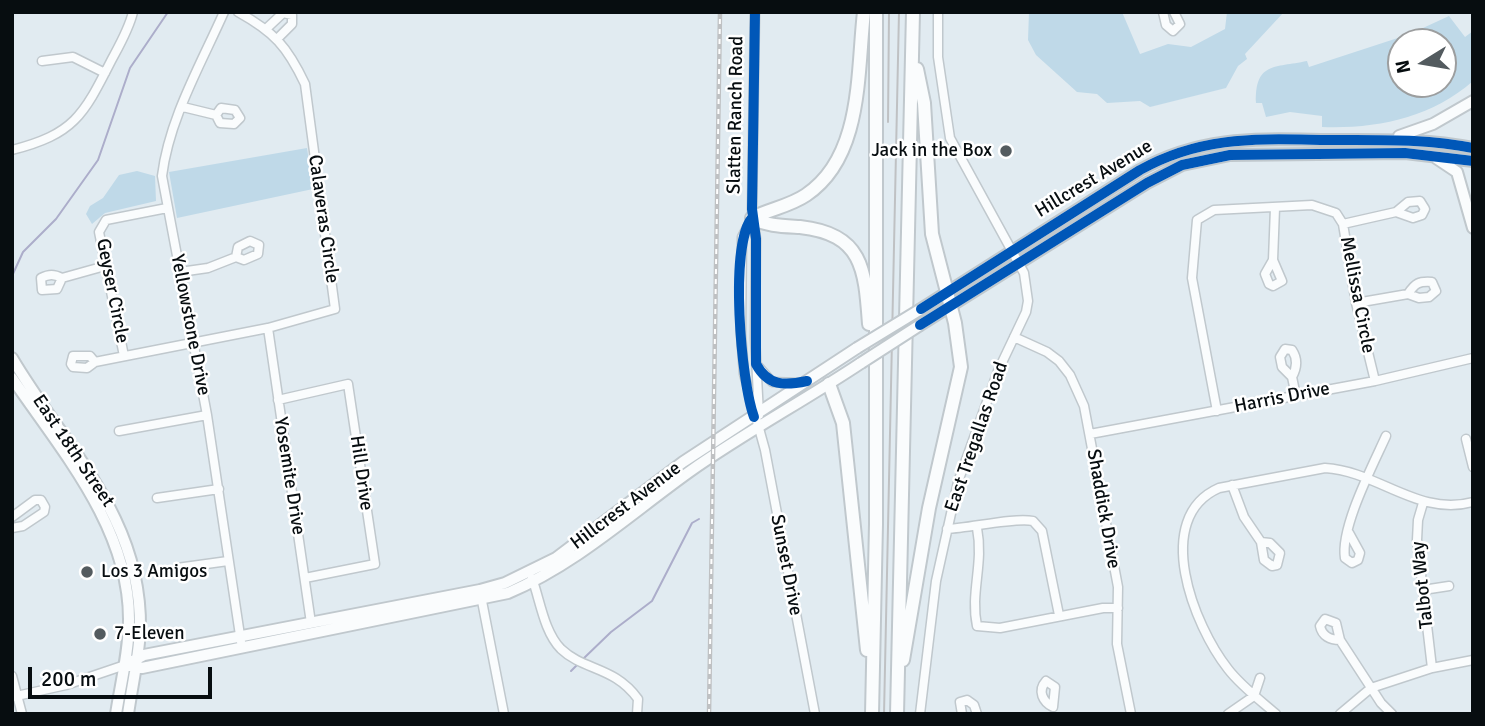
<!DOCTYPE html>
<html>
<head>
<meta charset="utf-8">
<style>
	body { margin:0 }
	#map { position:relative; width:1485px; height:726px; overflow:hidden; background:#e1ebf1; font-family:Signika,sans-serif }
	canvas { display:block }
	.frame { position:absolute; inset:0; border:14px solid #070d10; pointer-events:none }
	.north { position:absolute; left:1387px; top:28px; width:70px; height:70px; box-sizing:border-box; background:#fff; border:2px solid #9c9e9f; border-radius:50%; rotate:259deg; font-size:19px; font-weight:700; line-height:28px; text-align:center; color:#070d10 }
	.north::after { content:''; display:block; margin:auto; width:24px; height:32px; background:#535b5f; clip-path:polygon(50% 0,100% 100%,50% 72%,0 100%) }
	.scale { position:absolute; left:28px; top:667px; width:184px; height:32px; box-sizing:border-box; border:4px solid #070d10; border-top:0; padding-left:9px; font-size:21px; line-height:24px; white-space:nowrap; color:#070d10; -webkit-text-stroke:5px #fff; paint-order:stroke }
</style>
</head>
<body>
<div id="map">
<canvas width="1485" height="726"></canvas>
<div class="frame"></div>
<div class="north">N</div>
<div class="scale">200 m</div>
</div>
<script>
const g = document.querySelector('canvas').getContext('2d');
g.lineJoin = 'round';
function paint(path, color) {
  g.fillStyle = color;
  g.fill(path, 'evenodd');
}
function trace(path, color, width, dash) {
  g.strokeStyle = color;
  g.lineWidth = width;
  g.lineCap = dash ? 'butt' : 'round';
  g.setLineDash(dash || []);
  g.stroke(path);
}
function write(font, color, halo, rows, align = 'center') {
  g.font = font + ' Signika,sans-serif';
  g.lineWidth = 5;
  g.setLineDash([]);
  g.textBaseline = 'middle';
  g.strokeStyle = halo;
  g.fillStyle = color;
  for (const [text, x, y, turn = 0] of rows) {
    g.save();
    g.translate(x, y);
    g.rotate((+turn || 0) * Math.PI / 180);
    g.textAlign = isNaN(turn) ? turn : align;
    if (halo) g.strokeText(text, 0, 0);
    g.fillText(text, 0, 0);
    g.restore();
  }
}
paint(new Path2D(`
	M1029,12H1122L1140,54L1168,44L1191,47L1225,29L1227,12H1284L1245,54L1247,59L1238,66L1226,88L1150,107L1140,101L1107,103L1097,94L1077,92L1036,55L1028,40Z
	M1449,16L1465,37L1473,31V81C1431,118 1376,129 1322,127V116L1290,112L1266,117L1262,103H1256C1255,62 1274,68 1307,61L1309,67L1410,34ZM1401,42H1443V84H1401Z
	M307,148L313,189L177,218L169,172Z
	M137,171L155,176L156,201L105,213L92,224L86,214L90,206L103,198L119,175Z`), '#bfd9e8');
trace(new Path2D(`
	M12,276L23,252L56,219L98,160L130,68L168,12
	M12,325V329
	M582,660L611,632L652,601L692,523L699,519
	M571,671L578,664`), '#acadca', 2);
const minor = new Path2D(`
	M224,12C201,64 169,119 162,176L207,415L241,642
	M755,12L752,209L756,239L755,338L759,415
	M1163,12L1166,25L1173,31L1180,24L1174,12
	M267,28L283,13L292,15V24L278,38
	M42,61L73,57L105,73
	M183,107L216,115L220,123L234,124L240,118L235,110L221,108L216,115
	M12,150C74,134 83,116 111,61C119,46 129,29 133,12
	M752,218L742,237L741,334L744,374L765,450L815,714
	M1343,224L1396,212L1408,202L1420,201L1425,209L1422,215L1413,218L1396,212
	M1273,260L1282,281L1273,286L1269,284L1265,274L1273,260L1275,208
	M180,272L208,268L236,257L244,260L258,254L259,245L250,241L238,247L236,257
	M62,278L57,289L42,290L41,278C49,274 54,274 62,278L105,266
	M1356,303L1408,294L1419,298L1429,297L1436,291L1432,282C1419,281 1415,283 1408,294
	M268,328L311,623
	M1014,337L1047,352L1059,361L1070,375L1084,406L1118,587L1117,644L1131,714
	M124,356L99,232L106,220L167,208
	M95,362L90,356H73L71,364L73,367L87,368L95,362L268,328L335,309L305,84C287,46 274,32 238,12
	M758,366L772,382L800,383
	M1292,377C1297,368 1298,359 1292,350L1285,349L1280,357L1282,367L1292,377L1296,396
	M278,400L348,384L375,564L305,578
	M1217,411L1192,278L1197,220L1214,210L1312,205L1336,213L1343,224L1356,303L1375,381
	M119,431L207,415
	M1090,434L1375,381L1473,358
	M1466,439L1473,467
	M1232,485L1244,517L1261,542L1264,560L1272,566L1277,565L1280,553L1270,543L1261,542
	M157,498L219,489
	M1423,503L1418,520L1417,540L1432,668
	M12,517L35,500H41L45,507L44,512L23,526L12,528
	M977,528C984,564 970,592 977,626L1000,628L1103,608H1118
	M947,529C970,528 1015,517 1033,521L1042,531L1059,615
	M1349,533L1360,553L1358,560L1352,563L1345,558C1340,528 1373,465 1386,436
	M177,568L228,561
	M532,578C540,600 544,632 561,649C584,671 614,666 638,699L637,714
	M1423,590L1449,586
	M481,596L504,714
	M1340,640C1330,640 1322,636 1320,626L1325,619L1336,623L1340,640L1381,703L1392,714
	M12,676L22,714
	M1046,681L1055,687L1053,707C1043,702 1037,691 1046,681Z
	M12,697L66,685L125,665
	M920,714L936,581L958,482L998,371L1026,312L1028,301L1024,273L950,138L938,57V12
	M962,714L960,702L967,700L974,705L977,714
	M1228,714L1254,696L1260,678
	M1276,714C1260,700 1241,686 1228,669C1194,626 1151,518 1219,488L1325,468C1378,471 1418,517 1473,502
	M1340,714L1371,688L1432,668L1473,660`);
const major = new Path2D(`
	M1399,136L1433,124L1473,101
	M1436,158L1457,172L1473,228
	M921,309L1140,170C1212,130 1276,141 1355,140C1397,140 1431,140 1473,148
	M920,325L1147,183L1182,165L1230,155L1405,153L1473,161
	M12,358C65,448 142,516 140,629C139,657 132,686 128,714
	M12,378C61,450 129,527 129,619C129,651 121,682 116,714
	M125,665L144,655L480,590L505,583L556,558L683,462L857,348
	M125,665L142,668L508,593C576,564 629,515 689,472C744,433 804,401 861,363`);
const highway = new Path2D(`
	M752,218C767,226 783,226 800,227C863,234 865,269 869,324
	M752,218C770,209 790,206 806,195C863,157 857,72 864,12
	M829,384L843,423L867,650
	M903,660L929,508L961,367L955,323L932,234L924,103L917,69
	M872,714L876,524V12
	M897,714L913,12`);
trace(minor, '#c0c8cd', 11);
trace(major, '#c0c8cd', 14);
trace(highway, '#c0c8cd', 16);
trace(minor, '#fafcfd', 8);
trace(major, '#fafcfd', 10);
trace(highway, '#fafcfd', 12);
trace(new Path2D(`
	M888,122L889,12
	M884,714L899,12`), '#bfc1c3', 2);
const rail = new Path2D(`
	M709,714L720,12`);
trace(rail, '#bfc1c3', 4.5);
trace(rail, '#fff', 2, [5]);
const majorBridge = new Path2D(`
	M857,348L921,309
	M861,363L920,325`);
trace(majorBridge, '#c0c8cd', 14, []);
trace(majorBridge, '#fafcfd', 10);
trace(new Path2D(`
	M755,12L752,209L756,239V364C768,386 784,386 807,381
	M752,218C729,246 741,382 754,417
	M921,309L1140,170C1212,130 1276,141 1355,140C1397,140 1431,140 1473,148
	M920,325L1147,183L1182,165L1230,155L1405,153L1473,161`), '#0057b8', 10);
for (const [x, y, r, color] of [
	[1006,151,7,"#535b5f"],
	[87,572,7,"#535b5f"],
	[100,634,7,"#535b5f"]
]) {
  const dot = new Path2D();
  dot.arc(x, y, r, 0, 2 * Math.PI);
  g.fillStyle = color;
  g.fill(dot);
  trace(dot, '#fff', 2.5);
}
write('19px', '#070d10', '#fff', [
	["Slatten Ranch Road",736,115,-89],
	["Hillcrest Avenue",1094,179,-31],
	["Calaveras Circle",323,219,82],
	["Geyser Circle",112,291,79],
	["Mellissa Circle",1357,295,79],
	["Yellowstone Drive",190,325,79],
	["Harris Drive",1282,398,-11],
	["East Tregallas Road",977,437,-71],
	["East 18th Street",73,451,56],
	["Hill Drive",361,473,82],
	["Yosemite Drive",289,476,81],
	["Hillcrest Avenue",626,506,-37],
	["Shaddick Drive",1103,509,80],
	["Sunset Drive",786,565,79],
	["Talbot Way",1423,585,-96]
]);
write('19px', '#070d10', '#fff', [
	["Jack in the Box",992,151,"right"],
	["Los 3 Amigos",101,572],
	["7-Eleven",114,634]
], 'left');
</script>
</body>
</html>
